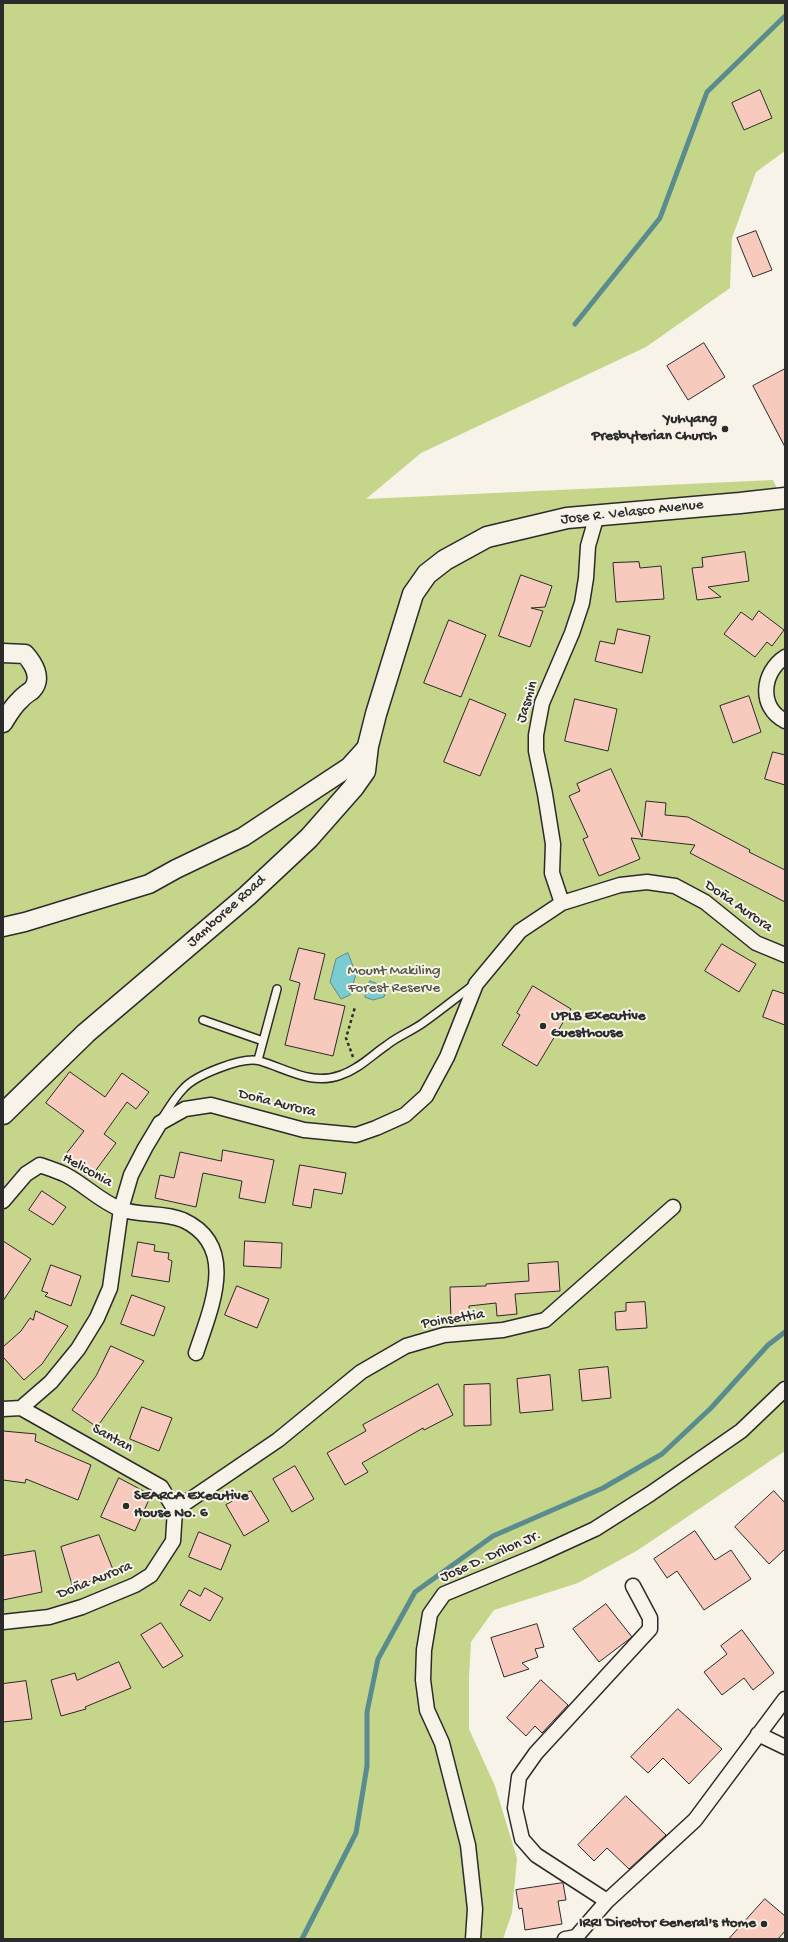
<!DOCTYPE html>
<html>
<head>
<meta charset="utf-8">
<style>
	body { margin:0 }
	#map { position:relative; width:788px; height:1942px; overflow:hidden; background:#f7f3e8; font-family:"Gochi Hand",sans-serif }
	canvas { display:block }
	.frame { position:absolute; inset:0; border:4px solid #2b2b2b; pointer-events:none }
</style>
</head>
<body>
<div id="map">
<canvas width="788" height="1942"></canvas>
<div class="frame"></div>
</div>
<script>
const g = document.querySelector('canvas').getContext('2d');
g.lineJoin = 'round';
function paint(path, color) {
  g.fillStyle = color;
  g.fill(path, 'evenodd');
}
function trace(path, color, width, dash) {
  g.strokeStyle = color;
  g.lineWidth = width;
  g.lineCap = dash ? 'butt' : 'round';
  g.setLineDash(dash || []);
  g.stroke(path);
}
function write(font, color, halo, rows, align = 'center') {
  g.font = font + ' "Gochi Hand",sans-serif';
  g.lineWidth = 4;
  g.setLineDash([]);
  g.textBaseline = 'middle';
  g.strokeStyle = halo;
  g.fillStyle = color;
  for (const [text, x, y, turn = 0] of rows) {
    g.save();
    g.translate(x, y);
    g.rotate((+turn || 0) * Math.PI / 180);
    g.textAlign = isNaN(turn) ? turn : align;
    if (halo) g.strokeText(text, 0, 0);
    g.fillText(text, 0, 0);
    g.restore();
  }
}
paint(new Path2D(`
	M3,3H785V151L756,172L732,238L730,288L646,347L421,453L366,499L773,480L785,505V1451L638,1550L578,1583L494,1610L471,1642L469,1677V1729L495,1786L517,1858L512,1913L503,1939H3Z`), '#c5d68a');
const water = new Path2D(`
	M348,953L356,974L350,995L341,999L330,982L336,959Z
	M370,981L387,987L384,997L373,1000L365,997Z`);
paint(water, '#7acbd2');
trace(water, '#5a8b8f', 1);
trace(new Path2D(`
	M575,324L660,218L707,92L785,16
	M302,1939L356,1833L367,1766V1712L378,1659L415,1592L493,1536L603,1488L662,1454L711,1408L768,1345L785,1332`), '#5a8b8f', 5);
const building = new Path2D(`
	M760,90L772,118L744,130L732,103Z
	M756,231L772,270L753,277L737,238Z
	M704,343L725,377L688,400L667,366Z
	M785,369V447L753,386Z
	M745,552L749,581L708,587L721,597L697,600L692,568L703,567L702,558Z
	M639,562L640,568L661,566L664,599L616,602L613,563Z
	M521,575L552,586L545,607L531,608L543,611L530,647L499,636Z
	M759,611L784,630L772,646L767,642L755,657L724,634L741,612L752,620Z
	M449,620L486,635L461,697L424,683Z
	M618,629L650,636L642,673L595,661L600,641L614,644Z
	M749,696L761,732L733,743L720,706Z
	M470,699L506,714L480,776L444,762Z
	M575,699L617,709L608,751L565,741Z
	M773,752L785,755V785L765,779Z
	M611,769L642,837L646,801L666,803L665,815L688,817L750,850L749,852L785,870V902L690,853L695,845L631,838L640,859L599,876L583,839L588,837L569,796L580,791L577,784Z
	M722,944L756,964L739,992L705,971Z
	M299,948L325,954L314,999L345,1006L333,1056L285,1045L300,983L290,980Z
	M533,986L571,1009L537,1066L502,1045L520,1015L517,1013Z
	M773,990L785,994V1025L763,1017Z
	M70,1072L105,1097L122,1073L149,1092L136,1109L127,1102L104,1134L116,1143L93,1174L66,1154L84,1131L46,1103Z
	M223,1150L274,1160L265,1203L239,1198L242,1181L203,1173L196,1207L155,1198L160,1175L174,1178L180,1152L221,1161Z
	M300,1165L346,1173L342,1194L314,1189L311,1208L293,1205Z
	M42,1191L66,1207L53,1225L29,1210Z
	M3,1241L31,1259L3,1301Z
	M245,1241L282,1243L281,1268L244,1266Z
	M138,1242L155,1245L154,1251L169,1253L168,1259L172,1261L169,1282L132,1276Z
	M558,1262L560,1291L515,1294L517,1314L497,1316L496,1303L469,1306V1321H451L450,1287L486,1286V1284L529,1281L528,1264Z
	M51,1265L81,1276L71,1306L45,1296L48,1293L42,1291Z
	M237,1286L269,1299L257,1328L225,1315Z
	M132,1295L165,1307L154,1336L121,1324Z
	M645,1302L647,1328L616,1330L615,1312L626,1311V1303Z
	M36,1311L68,1326L42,1364L24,1380L3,1357V1347L21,1331L30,1318L33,1320Z
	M111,1346L144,1361L97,1427L72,1410L96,1376Z
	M608,1367L611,1398L582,1401L579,1370Z
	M550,1375L553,1410L520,1413L517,1379Z
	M438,1384L453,1415L424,1430L423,1428L362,1463L368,1472L345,1485L327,1453L366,1431L363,1425Z
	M490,1384L491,1425L464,1426V1385Z
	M142,1407L172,1418L159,1451L130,1439Z
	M3,1431L36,1434L35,1441L91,1465L78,1500L26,1479L25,1483L3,1480Z
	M295,1466L314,1499L292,1512L273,1479Z
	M119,1478L151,1495L135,1531L101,1517Z
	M251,1491L269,1521L244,1536L226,1505Z
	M774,1491L785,1503V1549L769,1564L735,1527Z
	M695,1531L715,1560L731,1550L751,1579L704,1610L677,1571L667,1578L654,1559Z
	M199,1532L231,1545L221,1570L189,1557Z
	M99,1535L114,1572L73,1588L61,1547Z
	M35,1551L42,1592L3,1600V1556Z
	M205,1588L223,1598L210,1621L180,1605L189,1590L200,1596Z
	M606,1604L632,1637L599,1662L573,1629Z
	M161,1623L183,1656L163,1668L141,1635Z
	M537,1624L544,1647L535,1649L538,1657L522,1663L529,1669L504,1677L491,1638Z
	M742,1630L774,1673L753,1690L744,1678L722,1695L704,1672L727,1654L721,1646Z
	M119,1662L131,1688L85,1707L86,1709L61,1716L51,1680L75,1673L77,1680Z
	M541,1680L568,1705L542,1733L535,1726L526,1736L507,1718Z
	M26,1681L32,1719L3,1722V1684Z
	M678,1709L722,1749L689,1784L663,1758L648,1773L631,1757Z
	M626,1796L666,1835L629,1869L607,1848L594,1861L578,1845Z
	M563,1883L566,1900L558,1901L562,1924L525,1930L522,1908L519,1909L516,1890Z
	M765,1899L785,1916V1931L778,1939H729Z`);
paint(building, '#f8c9bd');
trace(building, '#2b2b2b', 1);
const service = new Path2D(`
	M203,1020L263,1041
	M258,1060L277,989
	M161,1120C168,1109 175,1097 184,1088C196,1075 243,1056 260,1061C287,1069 312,1086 341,1075C359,1069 372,1055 387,1045C398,1036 412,1031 423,1023C440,1011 456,998 472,986`);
const minor = new Path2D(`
	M785,657C762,672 758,707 785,721
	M562,903L552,873L553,844L545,794L536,751V735L542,703L572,633L582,603L586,578L588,546L597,515
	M3,1201L26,1174L40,1165C48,1168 58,1171 66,1175C85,1185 100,1201 120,1209C139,1216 164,1212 183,1220C240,1246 210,1310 196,1353
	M21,1408L161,1487L175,1510
	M3,1409L21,1408L51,1382L78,1349L97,1318L110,1288L121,1209L131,1175L145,1148L160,1123L185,1109L211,1105L304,1130L356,1135L376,1128L405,1115L426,1096L447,1057L476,984L520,931L562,903L620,885L647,882L675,886L705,902L756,943L785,955
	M175,1510L278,1440L361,1372L406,1346L444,1335L503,1330L545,1320L673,1207
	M3,1622L49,1617L82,1607L135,1585L151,1575L173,1541L175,1510
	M758,1734L785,1747
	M607,1901L536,1855L522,1839L515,1808L519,1777L536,1753L650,1629V1618L633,1586
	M473,1939L475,1909L468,1845L442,1743L427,1710L423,1680L424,1650L430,1614L444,1594L536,1556L595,1529L650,1494L741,1431L785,1389
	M565,1939L576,1937L607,1901L695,1820L785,1699`);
const tertiary = new Path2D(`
	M3,653L25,654C33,663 43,678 32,690C28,693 23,696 20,700C13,706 8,715 3,723
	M3,927L25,922L149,884L176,869L243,837L349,767L368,746`);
const secondary = new Path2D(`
	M3,1114L86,1033L247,896L309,838L353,788L365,771L368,746L376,714L413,594L427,574L445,560L487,537L567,518L740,503L785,498`);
trace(service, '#2b2b2b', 10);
trace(minor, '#2b2b2b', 17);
trace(tertiary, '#2b2b2b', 21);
trace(secondary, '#2b2b2b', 23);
trace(new Path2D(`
	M353,1057L346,1038L355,1007`), '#2b2b2b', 2.5, [3, 3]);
trace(service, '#f7f3e8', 7);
trace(minor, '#f7f3e8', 14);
trace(tertiary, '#f7f3e8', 18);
trace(secondary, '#f7f3e8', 20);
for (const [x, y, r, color] of [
	[725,429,4,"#2b2b2b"],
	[543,1026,4,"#2b2b2b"],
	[126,1506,4,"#2b2b2b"],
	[764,1924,4,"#2b2b2b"]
]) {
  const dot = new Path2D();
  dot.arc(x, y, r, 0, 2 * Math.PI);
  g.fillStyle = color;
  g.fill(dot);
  trace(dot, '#f7f3e8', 1.5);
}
write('bold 15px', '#2b2b2b', '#f7f3e8', [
	["Yuhyang",717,420],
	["Presbyterian Church",717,437],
	["UPLB Executive",551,1017,"left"],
	["Guesthouse",551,1034,"left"],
	["SEARCA Executive",134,1497,"left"],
	["House No. 6",134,1514,"left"],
	["IRRI Director General's Home",756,1924]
], 'right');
write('15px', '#2b2b2b', '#f7f3e8', [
	["Jose R. Velasco Avenue",632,513,-6],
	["Jasmin",528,702,-73],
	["Doña Aurora",738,907,35],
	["Jamboree Road",227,912,-42],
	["Doña Aurora",277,1104,14],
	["Heliconia",87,1171,29],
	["Poinsettia",453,1320,-9],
	["Santan",112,1439,29],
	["Jose D. Drilon Jr.",491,1557,-24],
	["Doña Aurora",95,1581,-22]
]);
write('15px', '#525643', '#f7f3e8', [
	["Mount Makiling",394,972],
	["Forest Reserve",394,989]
]);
</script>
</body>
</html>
